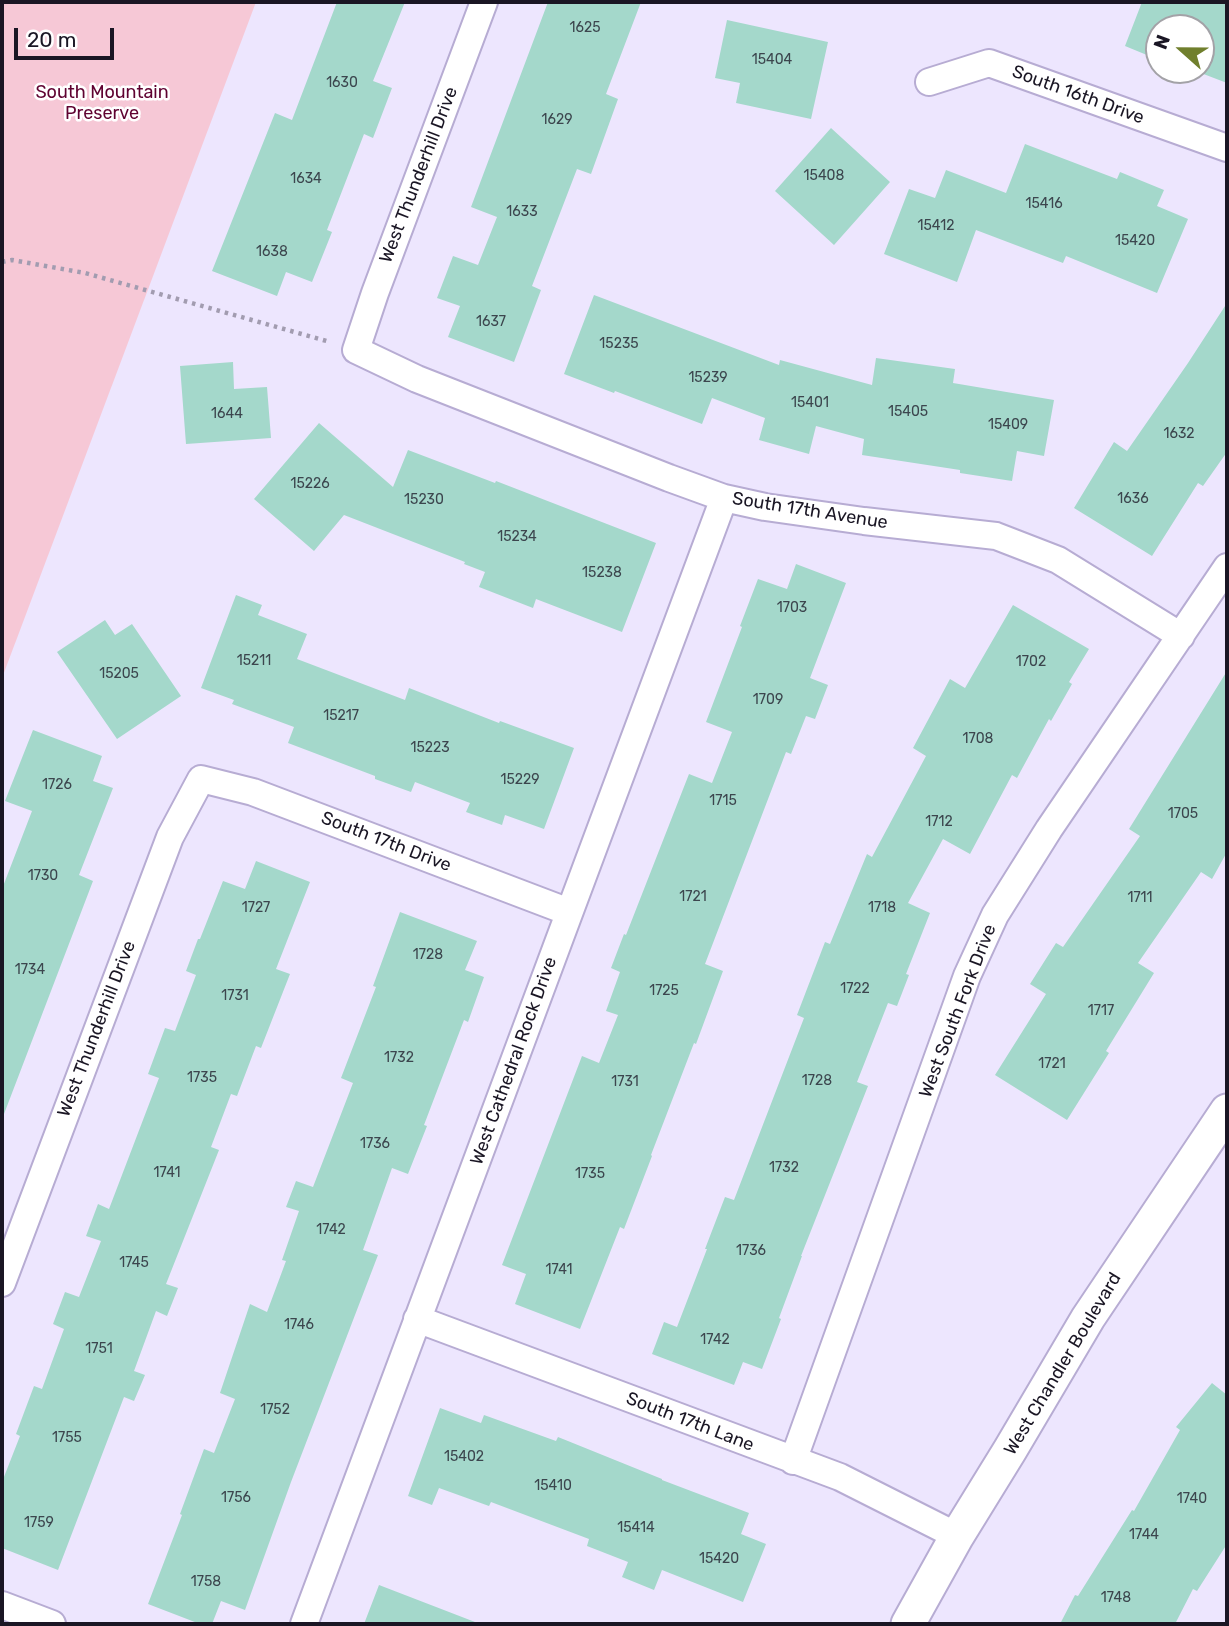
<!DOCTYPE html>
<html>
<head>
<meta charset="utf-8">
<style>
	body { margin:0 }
	#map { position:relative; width:1229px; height:1626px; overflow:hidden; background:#ede6fe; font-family:Rubik,sans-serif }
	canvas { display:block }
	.frame { position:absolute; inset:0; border:4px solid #1a1624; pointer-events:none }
	.north { position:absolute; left:1145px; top:14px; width:70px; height:70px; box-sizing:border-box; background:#fff; border:2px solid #a3a2a7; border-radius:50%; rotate:291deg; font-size:19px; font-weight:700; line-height:28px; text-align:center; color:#1a1624 }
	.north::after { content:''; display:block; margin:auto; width:24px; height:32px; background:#707f2d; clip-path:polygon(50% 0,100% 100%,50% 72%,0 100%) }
	.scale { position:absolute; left:14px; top:28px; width:100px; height:32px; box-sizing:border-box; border:4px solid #1a1624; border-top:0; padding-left:9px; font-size:21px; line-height:24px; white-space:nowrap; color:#1a1624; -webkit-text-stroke:5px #fff; paint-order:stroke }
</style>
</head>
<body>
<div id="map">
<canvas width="1229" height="1626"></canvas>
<div class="frame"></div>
<div class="north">N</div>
<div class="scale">20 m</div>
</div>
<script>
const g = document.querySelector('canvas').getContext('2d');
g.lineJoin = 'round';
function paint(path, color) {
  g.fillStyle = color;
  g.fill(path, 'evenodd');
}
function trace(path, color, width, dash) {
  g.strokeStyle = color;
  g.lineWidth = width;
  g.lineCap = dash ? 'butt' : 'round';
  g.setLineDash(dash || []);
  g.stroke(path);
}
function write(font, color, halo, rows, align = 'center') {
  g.font = font + ' Rubik,sans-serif';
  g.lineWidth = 5;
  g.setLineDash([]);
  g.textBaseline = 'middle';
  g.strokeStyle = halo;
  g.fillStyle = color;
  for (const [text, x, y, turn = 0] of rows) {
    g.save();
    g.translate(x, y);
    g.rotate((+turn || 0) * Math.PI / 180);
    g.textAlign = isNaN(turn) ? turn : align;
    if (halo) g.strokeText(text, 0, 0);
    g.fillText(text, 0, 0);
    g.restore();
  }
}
paint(new Path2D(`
	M2,2H256L2,678Z`), '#f6c8d6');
paint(new Path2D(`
	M337,2H405L373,81L392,88L373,138L364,134L327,230L332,232L312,282L286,272L277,296L212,271L275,113L292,120Z
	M548,2H641L606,94L618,99L591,174L577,169L532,286L541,290L514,362L448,337L460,306L437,298L453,256L478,265L497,217L471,207Z
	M1142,2H1227V83L1193,70H1201V28H1159V60L1125,46Z
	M727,20L828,42L811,119L736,103L740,83L715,78Z
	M831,128L890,182L834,245L775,191Z
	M1025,144L1117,179L1120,172L1164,190L1157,206L1188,219L1157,293L1066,256L1063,263L976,230L957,282L884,254L909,189L935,198L946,170L1006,193Z
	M594,295L779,365L780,360L872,385L876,358L955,369L953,383L1054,400L1044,456L1017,451L1012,481L960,473V470L862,455L864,439L816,426L809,454L759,440L765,418L712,398L702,424L615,391L614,393L564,374Z
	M1227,303V452L1203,486L1198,483L1152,556L1074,508L1114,442L1127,451L1188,363Z
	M233,362L234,389L267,387L271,438L186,444L180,366Z
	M319,423L393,487L408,450L495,483L496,481L656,543L622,632L536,599L533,608L479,587L485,572L464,564L465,562L344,515L314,551L254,499Z
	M796,564L846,583L810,678L828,685L815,719L806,716L791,754L786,752L705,964L723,971L696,1044L694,1043L651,1155L652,1156L624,1229L620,1227L580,1329L515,1304L526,1274L502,1265L582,1056L599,1063L618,1015L606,1011L620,972L611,968L624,934L626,935L689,774L712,783L732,732L706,722L742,627L740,626L758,579L787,589Z
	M236,595L262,605L258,615L307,634L297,659L405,700L409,688L499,723L500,721L574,748L544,829L505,815L502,825L466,812L470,803L415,782L411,792L375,779V776L288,743L294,727L232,704L234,700L201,688Z
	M1013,605L1089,649L1069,682L1072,684L1051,721L1049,719L1017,778L1012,775L970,854L943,839L908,903L930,913L906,974L909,975L897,1006L888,1003L857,1082L868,1086L801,1256H802L779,1318L781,1319L762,1369L743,1362L734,1385L652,1354L664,1322L677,1327L707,1249H705L725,1197L734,1200L804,1018L797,1015L825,942L830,944L867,854L872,857L926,756L913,748L950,679L965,688Z
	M105,620L115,635L132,624L181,696L117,739L57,652Z
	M1227,671V852L1212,879L1201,872L1138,963L1154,973L1106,1051L1109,1053L1067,1120L995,1075L1046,994L1030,984L1056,943L1063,947L1140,836L1129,829Z
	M33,730L102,756L93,781L113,788L79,875L93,881L4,1114L2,1113V889L32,811L5,801Z
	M256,861L310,882L276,969L290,974L261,1048L256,1046L237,1096L231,1094L211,1147L219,1150L166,1284L178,1288L167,1316L156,1311L134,1371L145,1375L134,1401L124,1397L58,1570L2,1548V1482L20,1436L16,1434L34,1386L42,1389L64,1329L53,1324L65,1292L79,1297L101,1241L86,1236L98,1204L109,1209L159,1078L148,1074L165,1028L175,1031L196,975L186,971L198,939H200L223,881L245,889Z
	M400,912L477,941L465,970L484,977L468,1022L464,1020L424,1125L427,1126L408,1174L392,1168L363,1250L378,1255L291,1482L245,1610L221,1601L212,1624H200L148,1604L182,1515L180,1514L204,1449L214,1453L235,1399L220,1393L250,1304L267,1312L286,1261L282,1260L299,1211L286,1207L296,1181L313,1187L353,1083L341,1078L376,987L373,986Z
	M1212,1383L1227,1395V1544L1197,1591L1193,1589L1175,1624H1060L1075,1595L1078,1596L1132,1510L1134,1511L1180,1430L1176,1427Z
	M440,1408L481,1423L484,1415L556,1441L558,1437L662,1479V1480L749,1513L741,1534L766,1544L743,1602L662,1570L654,1590L622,1577L628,1562L587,1546L589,1539L491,1502L489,1506L439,1488L432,1505L408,1496Z
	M379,1585L475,1622V1624H364Z`), '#a4d8cb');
const minor = new Path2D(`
	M484,2L375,293L356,350L417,379L669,478L724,498L765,507L864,521L996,536L1058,560L1181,636
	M929,82L989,63L1227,148
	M2,1283L170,837L201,779L253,792L569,912
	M417,1319L840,1477L957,1536
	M793,1461L967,976L995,915L1049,829L1227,567
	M2,1605L52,1624
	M304,1624L724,498`);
const tertiary = new Path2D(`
	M908,1624L957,1536L1010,1450L1088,1318L1227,1111`);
trace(minor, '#b7acd3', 30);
trace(tertiary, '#b7acd3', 37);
trace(new Path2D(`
	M2,262L12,260L85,273L330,342`), '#a29cb0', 4.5, [3.5, 5]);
trace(minor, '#fff', 26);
trace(tertiary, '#fff', 33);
write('14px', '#3c464e', null, [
	["1625",585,28],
	["15404",772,60],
	["1630",342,83],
	["1629",557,120],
	["15408",824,176],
	["1634",306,179],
	["15416",1044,204],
	["1633",522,212],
	["15412",936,226],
	["15420",1135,241],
	["1638",272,252],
	["1637",491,322],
	["15235",619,344],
	["15239",708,378],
	["15401",810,403],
	["15405",908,412],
	["1644",227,414],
	["15409",1008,425],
	["1632",1179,434],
	["15226",310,484],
	["1636",1133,499],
	["15230",424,500],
	["15234",517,537],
	["15238",602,573],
	["1703",792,608],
	["15211",254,661],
	["1702",1031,662],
	["15205",119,674],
	["1709",768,700],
	["15217",341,716],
	["1708",978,739],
	["15223",430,748],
	["15229",520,780],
	["1726",57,785],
	["1715",723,801],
	["1705",1183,814],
	["1712",939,822],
	["1730",43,876],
	["1721",693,897],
	["1711",1140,898],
	["1727",256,908],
	["1718",882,908],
	["1728",428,955],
	["1734",30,970],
	["1722",855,989],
	["1725",664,991],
	["1731",235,996],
	["1717",1101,1011],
	["1732",399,1058],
	["1721",1052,1064],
	["1735",202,1078],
	["1728",817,1081],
	["1731",625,1082],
	["1736",375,1144],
	["1732",784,1168],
	["1741",167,1173],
	["1735",590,1174],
	["1742",331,1230],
	["1736",751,1251],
	["1745",134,1263],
	["1741",559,1270],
	["1746",299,1325],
	["1742",715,1340],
	["1751",99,1349],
	["1752",275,1410],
	["1755",67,1438],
	["15402",464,1457],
	["15410",553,1486],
	["1756",236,1498],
	["1740",1192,1499],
	["1759",39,1523],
	["15414",636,1528],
	["1744",1144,1535],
	["15420",719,1559],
	["1758",206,1582],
	["1748",1116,1598]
]);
write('18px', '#5f0231', '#fff', [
	["South Mountain",102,93],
	["Preserve",102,114]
]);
write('18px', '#1a1624', '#fff', [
	["South 16th Drive",1078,95,20],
	["West Thunderhill Drive",419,175,-69],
	["South 17th Avenue",810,511,9],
	["South 17th Drive",386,842,21],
	["West South Fork Drive",958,1011,-69],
	["West Thunderhill Drive",97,1029,-69],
	["West Cathedral Rock Drive",514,1061,-70],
	["West Chandler Boulevard",1063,1364,-59],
	["South 17th Lane",690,1422,21]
]);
</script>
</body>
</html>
